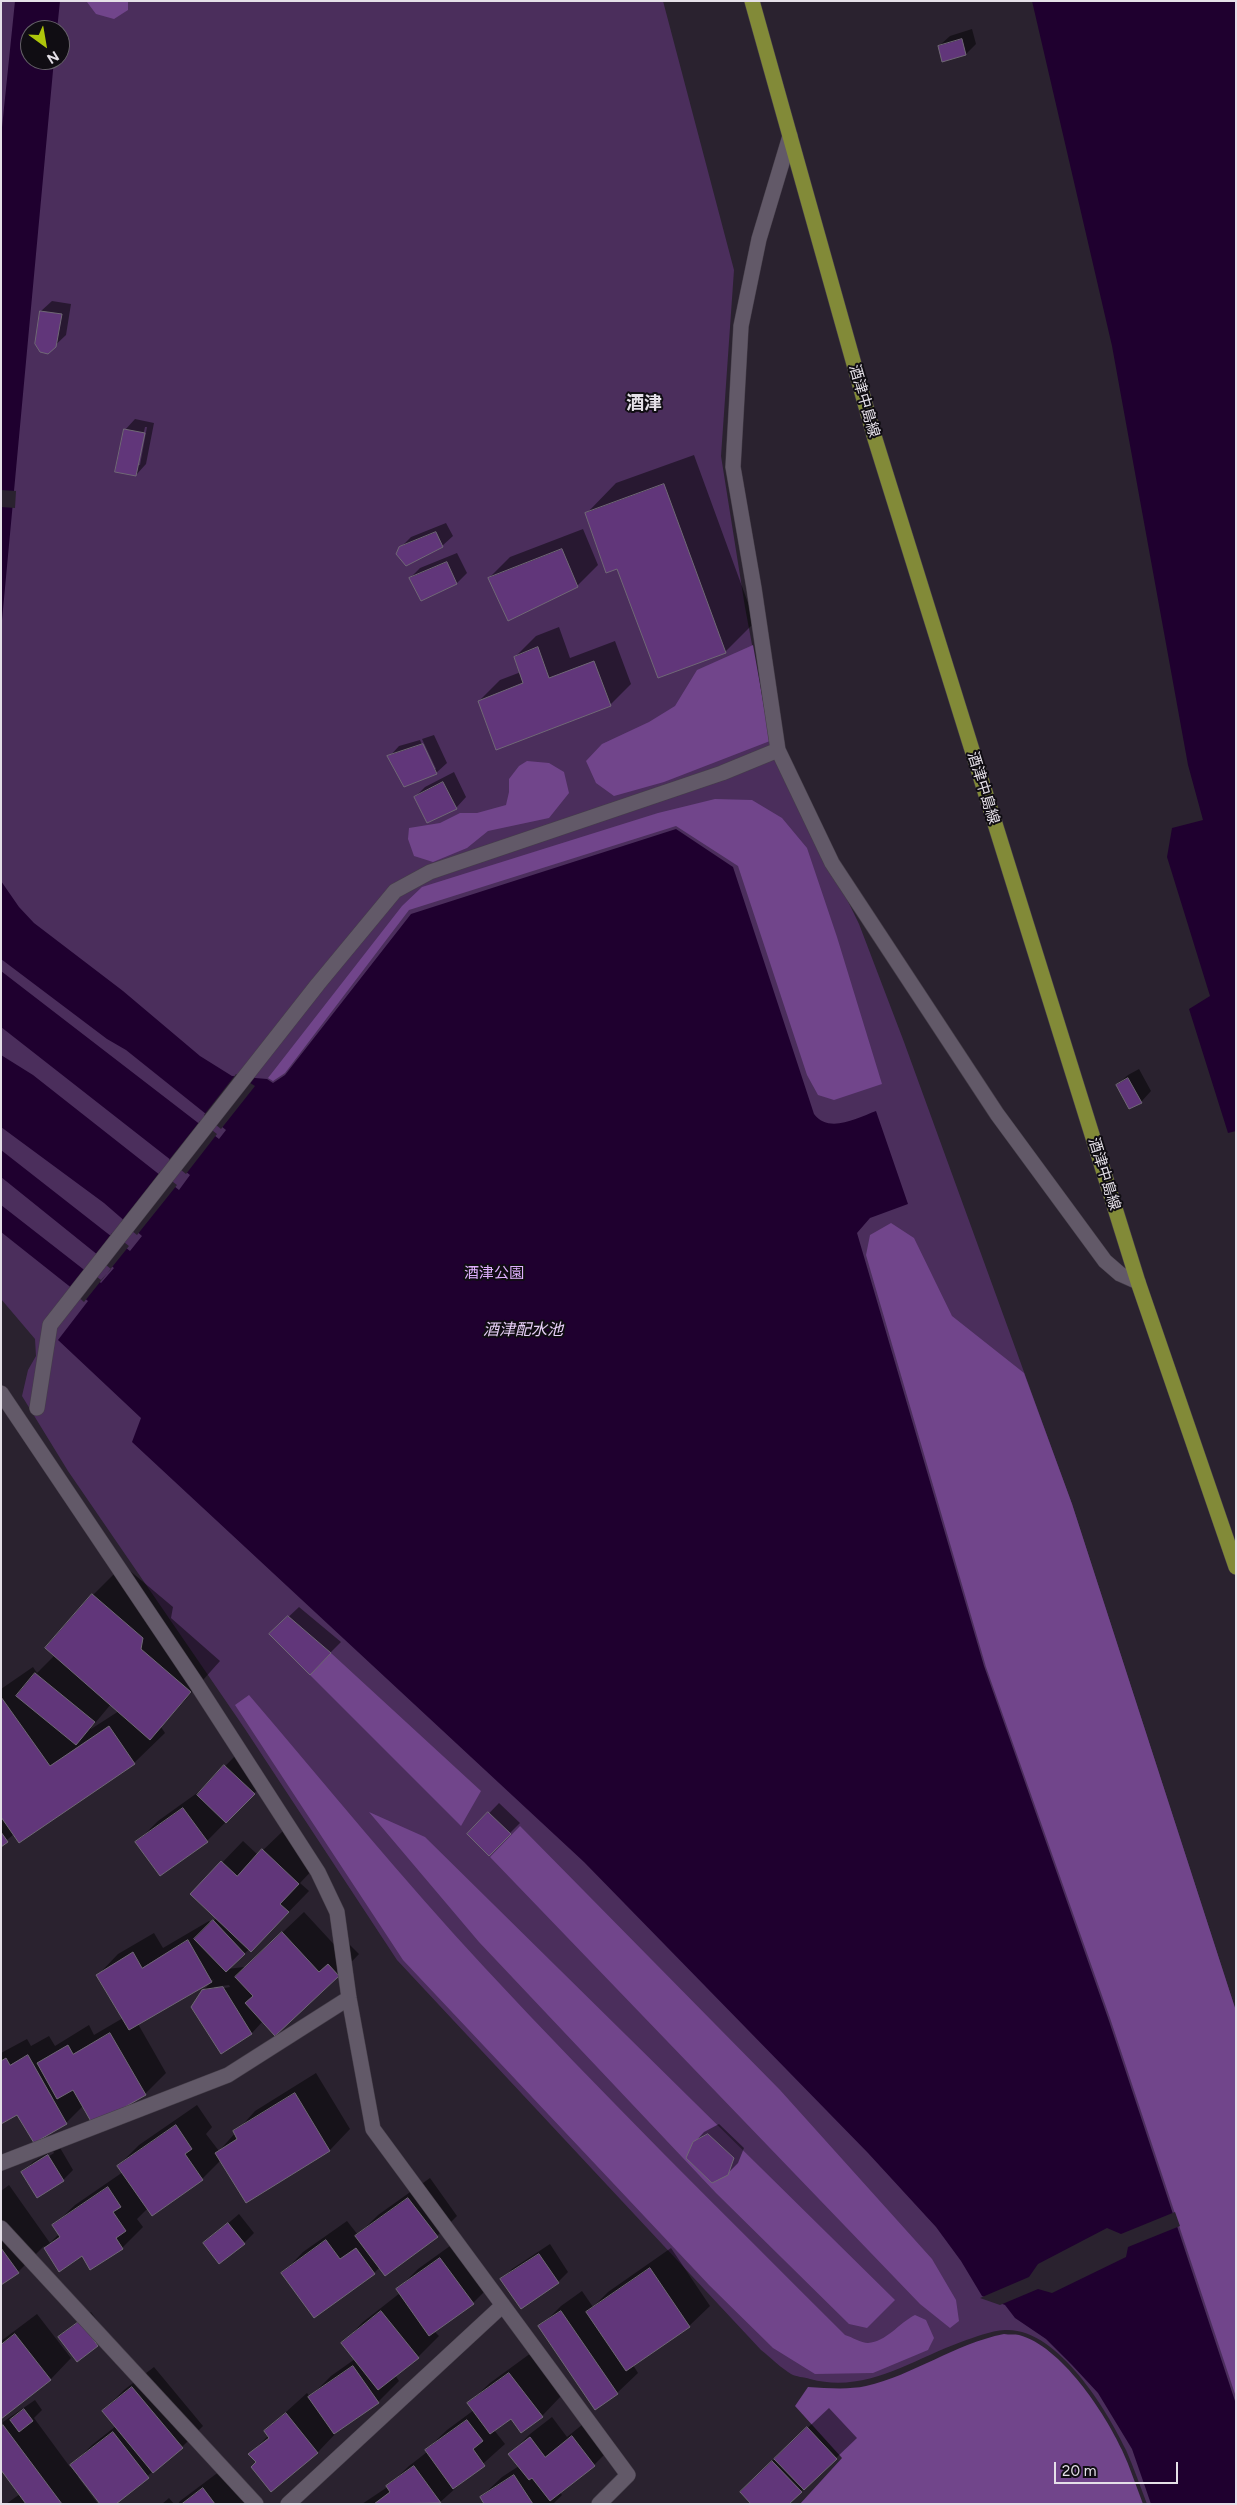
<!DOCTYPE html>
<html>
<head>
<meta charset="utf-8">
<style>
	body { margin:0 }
	#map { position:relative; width:1237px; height:2505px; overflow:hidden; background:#2a222f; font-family:Figtree,sans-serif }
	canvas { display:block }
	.frame { position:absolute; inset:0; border:2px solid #e5e0e8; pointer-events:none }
	.north { position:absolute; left:20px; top:20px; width:50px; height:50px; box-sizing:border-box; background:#100d13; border:1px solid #656168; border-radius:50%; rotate:148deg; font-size:14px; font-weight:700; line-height:20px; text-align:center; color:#e5e0e8 }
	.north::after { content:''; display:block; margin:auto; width:18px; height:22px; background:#aec60b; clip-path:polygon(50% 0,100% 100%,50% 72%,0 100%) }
	.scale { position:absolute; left:1054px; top:2462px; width:124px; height:22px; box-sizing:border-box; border:2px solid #e5e0e8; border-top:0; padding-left:6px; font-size:15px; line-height:18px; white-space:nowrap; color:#e5e0e8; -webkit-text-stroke:4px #100d13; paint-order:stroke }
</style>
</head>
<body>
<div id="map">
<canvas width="1237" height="2505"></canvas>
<div class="frame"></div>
<div class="north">N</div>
<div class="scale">20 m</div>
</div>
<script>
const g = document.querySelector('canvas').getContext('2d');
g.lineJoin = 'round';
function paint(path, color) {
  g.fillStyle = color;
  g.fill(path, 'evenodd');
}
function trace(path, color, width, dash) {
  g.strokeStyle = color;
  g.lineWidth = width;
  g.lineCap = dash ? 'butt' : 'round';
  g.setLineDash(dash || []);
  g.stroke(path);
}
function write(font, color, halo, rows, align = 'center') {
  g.font = font + ' Figtree,"Noto Sans JP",sans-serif';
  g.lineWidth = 4;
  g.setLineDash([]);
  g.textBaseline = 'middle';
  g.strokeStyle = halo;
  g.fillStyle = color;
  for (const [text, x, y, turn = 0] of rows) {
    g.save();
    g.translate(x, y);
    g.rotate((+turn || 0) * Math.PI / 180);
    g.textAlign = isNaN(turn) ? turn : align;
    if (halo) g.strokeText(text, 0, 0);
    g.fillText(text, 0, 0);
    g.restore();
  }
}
paint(new Path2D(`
	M1,1H663L734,270L721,456L745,607L770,741L859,924L904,1042L1072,1504L1236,2011V2504H1147C1140,2486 1134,2468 1126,2450C1107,2410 1057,2327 1005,2330C990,2331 975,2337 961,2342C911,2360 866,2394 810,2379C804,2377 796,2377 791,2374C781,2368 771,2358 761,2350L397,1960L245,1729L68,1471L22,1396L28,1370L36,1356L35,1339L1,1299ZM30,30H60V60H30Z`), '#4b2e5c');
paint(new Path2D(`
	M128,1V10L114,19L96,14L87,2Z
	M753,645L770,741L664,782L614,796L596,783L586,761L602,744L649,722L675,706L697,670Z
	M527,761L549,763L564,772L569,793L549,818L488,831L467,848L433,862L414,856L408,839L409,828L440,823L460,813H477L506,805L509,792V779L519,766Z
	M715,799L752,800L782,818L807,848L837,937L882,1084L834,1100L818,1095L807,1075L738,866L676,826L409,910L285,1073L273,1081L268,1078L402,906L422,887L658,813Z
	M891,1223L914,1238L952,1316L1024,1373L1072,1504L1236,2011V2397L1110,2018L986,1667L866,1255L870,1235Z
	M331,1653L481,1791L461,1826L310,1675Z
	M249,1695C327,1786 403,1880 485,1968C602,2094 724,2214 845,2335C852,2337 861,2343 868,2343C886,2342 899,2323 915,2315L926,2320L934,2338L928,2350L873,2373L815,2374L773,2348L709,2285L403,1960L235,1705Z
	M369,1812L425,1837L895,2300L867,2328L849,2324L716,2193L479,1942Z
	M520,1826L780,2090L932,2259L956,2300L959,2321L950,2328L920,2304L490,1857Z
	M1004,2334C1009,2335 1015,2334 1019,2335C1061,2346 1105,2413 1122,2450C1130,2467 1136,2486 1143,2504H800L842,2458L795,2406L808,2387C827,2388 848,2390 866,2386C914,2375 954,2344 1004,2334Z`), '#71458b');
paint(new Path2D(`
	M15,1H60L57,30H30V60H54L1,631V137Z
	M1032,1H1236V1131L1228,1133L1189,1009L1210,996L1167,857L1172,828L1203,820L1188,765L1112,346Z
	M676,829L733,867L814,1114C829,1134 857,1118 876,1111L908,1204L870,1218L857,1233L984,1666L1109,2021L1236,2404V2504H1151L1132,2449L1098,2393L1072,2365L1046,2339L1015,2318L1005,2305L982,2296L961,2261L936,2227L868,2153L584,1862L132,1442L141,1418L58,1340L88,1301L1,1232V1205L101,1283L114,1268L1,1177V1150L130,1251L142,1236L104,1203L1,1127V1055L33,1075L179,1190L190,1175L1,1027V971L219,1139L226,1130L126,1050L107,1039L1,959V881L19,907L34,923L123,991L200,1056L232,1076L267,1079L273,1083L285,1075L411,914Z`), '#1f002f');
paint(new Path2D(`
	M1,490L16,491L15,508L1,507Z
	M236,1074L255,1086L221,1129L204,1115Z
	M200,1121L217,1134L186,1174L169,1160Z
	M160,1172L177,1185L137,1235L121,1222Z
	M112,1233L129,1246L84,1302L69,1289L86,1268L101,1280L111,1269L95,1256Z
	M1175,2212L1180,2226L1128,2247L1126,2257L1052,2293L1038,2289L1000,2305L980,2298L1029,2277L1038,2264L1107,2228L1121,2234Z`), '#2a222f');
paint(new Path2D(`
	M972,29L976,44L966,54L939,46L950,36Z
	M52,301L71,304L66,335L47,353L41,311Z
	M135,419L154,423L146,464L136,475L125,430ZM145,427H147L140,465H137Z
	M694,455L755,622L725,652L618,567L586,514L616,483Z
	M446,523L453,536L442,546L400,548L411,537Z
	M583,529L598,565L577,586L489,578L510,557Z
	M457,553L467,573L457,583L422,599L410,578L420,568Z
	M559,627L570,658L615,641L631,684L610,705L479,701L500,680L521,672L515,657L536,636Z
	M434,735L447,763L436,773L389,757L399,746L420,740L433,769H436L422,739Z
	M454,772L466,797L456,808L415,797L425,787Z
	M1139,1069L1151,1091L1141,1102L1117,1085L1128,1075Z
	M123,1565L173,1607L171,1618L220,1661L161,1727L165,1733L134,1763L14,1834L1,1845V1689L33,1667L37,1673L55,1655L93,1595ZM111,1704L119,1711L91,1729V1728Z
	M299,1607L341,1642L310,1673L281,1624Z
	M235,1756L264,1783L207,1841L137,1842L158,1821L204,1788Z
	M499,1803L520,1823L489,1854L469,1834Z
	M284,1830L319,1863L300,1883L309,1891L272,1929L227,1969L244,1967L245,1968L304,1912L341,1952L349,1944L359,1954L339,1975L263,2021L252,2033L221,2052L203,1991L214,1979L138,2024L166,2073L145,2094L83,2106L66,2123L18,2113L1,2122V2053L27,2039L31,2046L49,2036L55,2046L89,2025L94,2035L123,2018L98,1975L118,1954L154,1933L163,1948L209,1921L211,1923L217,1918L192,1894L243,1841L258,1855ZM229,1985L230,1987L214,1990V1987Z
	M316,2073L350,2129L330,2150L246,2201L221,2160L202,2179L152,2214L148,2208L137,2219L143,2227L122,2248L82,2255L60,2270L44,2246L18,2272L1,2284V2191L9,2185L50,2243L59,2234L54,2225L75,2205L123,2172L118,2166L139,2145L197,2105L212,2127L206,2134L219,2151L255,2111Z
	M719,2124L744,2148L738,2163L727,2174L694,2143L704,2132Z
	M59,2146L73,2170L63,2180L23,2172L33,2162ZM53,2151L54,2153L33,2166V2163Z
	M430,2178L457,2216L437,2236L380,2267L374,2273H283L303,2252L347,2221L358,2235L378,2215Z
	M239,2214L254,2233L244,2243L204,2244Z
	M461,2238L494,2282L473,2303L434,2331L439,2336L418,2357L395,2375L399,2381L378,2402L338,2431L318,2452L271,2490L257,2462L250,2454L268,2436L265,2431L307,2393L310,2397L331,2376L355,2359L343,2343L363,2322L400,2293L398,2289L418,2269Z
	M550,2244L568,2272L558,2282L502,2280L512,2269Z
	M671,2248L710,2306L689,2326L633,2365L638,2373L617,2393L540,2327L561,2306L582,2291L593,2307L608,2292Z
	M91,2312L108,2335L77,2360L60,2337Z
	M37,2314L71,2358L51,2379L1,2417V2341Z
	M531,2353L562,2395L542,2416L511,2417L494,2430L505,2444L438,2504H362L386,2488L409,2466L427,2452L426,2450L447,2430L474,2410L469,2403L490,2383Z
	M154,2367L203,2426L182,2447L114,2504L80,2476L78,2477L98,2504H6L20,2494L1,2468L3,2422L35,2400L42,2410L34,2418L70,2467L92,2445L116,2426L103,2411L124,2390Z
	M829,2408L857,2438L836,2458L787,2504L751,2481Z
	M593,2416L615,2444L594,2465L560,2492L562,2495L553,2504H480L484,2501L481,2497L502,2477L519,2466L510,2454L530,2434L552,2417L567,2437Z
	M224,2468L249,2504H178L180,2501Z
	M169,2498L174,2504H162Z`), '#0007');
const building = new Path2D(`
	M962,39L966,55L942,62L938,46Z
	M40,311L62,314L56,347L48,354L40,352L35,344Z
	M124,429L145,433L136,476L115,472Z
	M664,484L726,653L658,678L617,569L606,573L585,513Z
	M436,532L443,547L406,566L396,554L399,547Z
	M562,549L578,587L508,621L488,578Z
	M447,562L457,584L421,601L409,578Z
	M538,647L549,678L594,661L611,706L496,750L478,701L523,683L514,657Z
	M423,744L437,774L404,787L387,756Z
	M443,782L457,809L427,823L414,797Z
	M1128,1078L1142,1103L1129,1109L1116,1085Z
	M92,1594L143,1638L141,1649L191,1692L150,1740L45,1648Z
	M288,1616L331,1653L310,1675L269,1634Z
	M35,1673L95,1722L76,1745L16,1696Z
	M1,1697L50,1766L109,1726L135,1764L19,1843L1,1817Z
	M224,1765L255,1794L226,1823L197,1795Z
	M183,1808L208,1842L160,1876L135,1842Z
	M488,1812L511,1834L489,1856L467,1834Z
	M1,1832L8,1842L1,1847Z
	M262,1849L299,1884L280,1904L289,1912L251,1952L190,1894L221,1861L237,1876Z
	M213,1920L245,1954L226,1972L194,1939Z
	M282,1932L319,1972L328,1964L339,1976L275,2036L245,2003L253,1996L235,1977Z
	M188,1940L212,1982L129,2030L96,1975L133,1952L142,1968Z
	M223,1987L252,2034L221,2054L191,2007L202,1990Z
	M110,2033L146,2095L93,2125L73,2090L57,2099L37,2063L68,2045L73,2054Z
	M28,2055L67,2124L34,2143L17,2115L1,2124V2061L6,2058L10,2065Z
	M295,2093L330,2151L246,2203L215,2153L237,2139L233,2131Z
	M176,2125L192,2149L185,2154L203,2180L152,2216L117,2166Z
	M708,2134L734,2158L728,2175L712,2183L686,2158L693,2142Z
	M48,2155L64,2181L37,2198L21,2172Z
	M108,2187L121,2207L113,2212L126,2231L116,2238L123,2249L90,2270L82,2256L59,2272L44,2248L60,2237L52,2225Z
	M408,2198L438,2237L385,2276L355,2236Z
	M228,2223L245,2244L219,2264L203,2243Z
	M326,2240L340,2259L356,2248L375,2274L314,2318L281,2273Z
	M1,2248L19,2273L1,2285Z
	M539,2254L559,2283L521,2309L500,2279Z
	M440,2258L474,2304L429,2336L396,2289Z
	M650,2268L690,2327L626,2371L586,2312Z
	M381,2311L419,2358L378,2390L341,2343Z
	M561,2311L618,2394L595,2410L538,2326Z
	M80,2321L98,2346L77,2362L58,2337Z
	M15,2334L51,2380L1,2419V2345Z
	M353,2366L379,2403L334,2434L308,2397Z
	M509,2373L543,2417L521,2433L511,2419L490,2434L467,2403Z
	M132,2387L183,2448L153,2473L102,2411Z
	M24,2409L33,2421L19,2432L10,2420Z
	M286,2413L318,2453L271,2492L251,2467L256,2462L248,2454L269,2438L264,2431Z
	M467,2420L483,2441L473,2449L485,2466L453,2489L425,2450Z
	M3,2425L62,2504H26L1,2470V2427Z
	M807,2427L837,2459L804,2490L774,2459Z
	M113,2432L149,2478L116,2504H100L70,2465Z
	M572,2436L595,2466L550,2501L532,2478L529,2480L508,2454L530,2437L545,2457Z
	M772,2461L802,2492L789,2504H751L740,2492Z
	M414,2466L441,2503L374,2504L390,2492L386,2486Z
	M514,2475L533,2504H484L480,2497Z
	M203,2488L215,2504H182Z`);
paint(building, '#61367a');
trace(building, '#706876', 1);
const minor = new Path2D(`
	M790,136L759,239L741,326L733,467L754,588L778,750L832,863L997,1114L1105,1261L1120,1274L1138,1282
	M1,1393L196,1683L318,1872L337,1912L349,1998L373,2129L628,2475L599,2504
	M37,1408L50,1325L318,984L395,891L430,872L722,773L778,750
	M1,2163L228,2075L349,1998
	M1,2228L256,2504
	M288,2504L503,2305`);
const major = new Path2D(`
	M752,1L875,439L1138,1282L1236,1567`);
trace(minor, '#453e49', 16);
trace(major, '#453e49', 16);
trace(minor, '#625968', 15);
trace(major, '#828a38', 15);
write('15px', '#e5e0e8', '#100d13', [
	["酒津中島線",864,401,74],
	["酒津中島線",983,788,73],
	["酒津中島線",1104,1174,73]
]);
write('15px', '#e0b0fe', '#100d13', [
	["酒津公園",494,1274]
]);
write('italic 16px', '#e7cff7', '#100d13', [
	["酒津配水池",523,1330]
]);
write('bold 18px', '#e5e0e8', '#100d13', [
	["酒津",644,404]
]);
</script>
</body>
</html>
